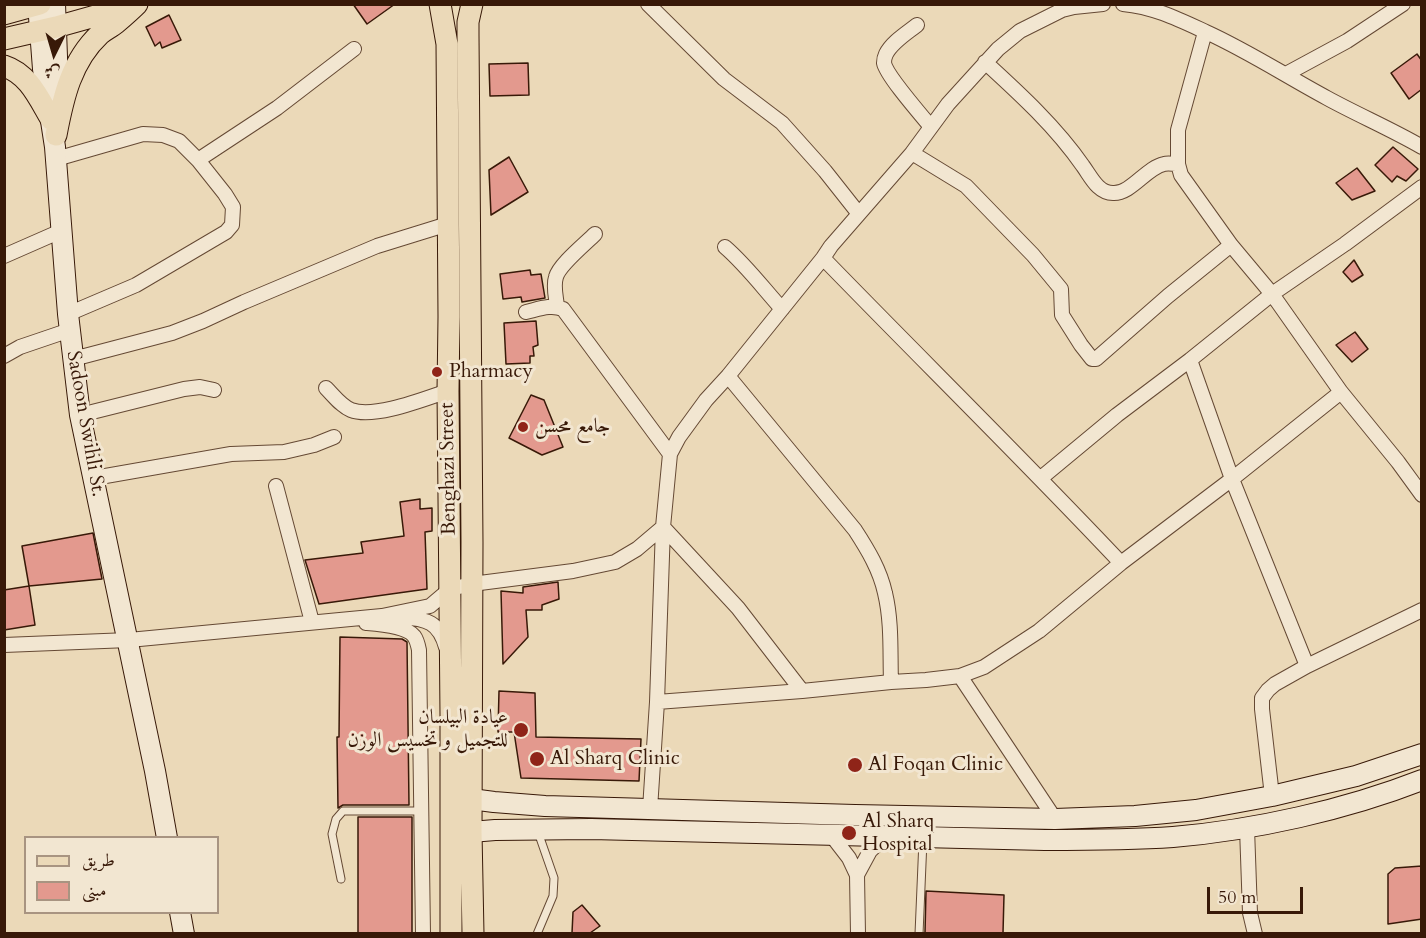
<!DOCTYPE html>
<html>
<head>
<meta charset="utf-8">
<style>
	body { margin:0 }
	#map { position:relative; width:1426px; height:938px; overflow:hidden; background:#ebd9b8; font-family:Cardo,Amiri,serif }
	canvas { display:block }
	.frame { position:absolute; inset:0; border:6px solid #381908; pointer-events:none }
	.legend { position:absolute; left:24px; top:836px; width:195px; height:78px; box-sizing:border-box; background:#f2e6d1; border:2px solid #a89481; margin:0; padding:8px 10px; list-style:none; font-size:18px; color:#381908 }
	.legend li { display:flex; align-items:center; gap:12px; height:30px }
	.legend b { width:30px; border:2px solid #a89481 }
	.north { position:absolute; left:24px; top:24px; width:60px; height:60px; -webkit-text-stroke:4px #f2e6d1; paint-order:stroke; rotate:185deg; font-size:16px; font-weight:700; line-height:24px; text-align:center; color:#381908 }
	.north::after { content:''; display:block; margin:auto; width:21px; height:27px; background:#381908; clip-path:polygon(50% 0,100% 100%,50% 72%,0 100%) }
	.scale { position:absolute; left:1207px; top:887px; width:96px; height:27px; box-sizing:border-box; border:3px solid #381908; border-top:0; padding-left:8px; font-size:18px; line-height:21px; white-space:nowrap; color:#381908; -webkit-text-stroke:4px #f2e6d1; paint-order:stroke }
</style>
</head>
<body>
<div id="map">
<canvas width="1426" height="938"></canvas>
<div class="frame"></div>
<ul class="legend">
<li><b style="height:8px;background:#ebd9b8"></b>طريق</li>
<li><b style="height:16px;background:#e3998e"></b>مبنى</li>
</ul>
<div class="north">ش</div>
<div class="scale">50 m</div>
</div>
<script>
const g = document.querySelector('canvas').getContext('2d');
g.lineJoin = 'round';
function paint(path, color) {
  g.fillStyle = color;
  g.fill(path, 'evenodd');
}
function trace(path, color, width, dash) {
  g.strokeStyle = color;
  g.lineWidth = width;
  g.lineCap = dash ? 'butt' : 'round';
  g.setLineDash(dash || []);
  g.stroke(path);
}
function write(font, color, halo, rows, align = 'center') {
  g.font = font + ' Cardo,Amiri,serif';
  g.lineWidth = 6;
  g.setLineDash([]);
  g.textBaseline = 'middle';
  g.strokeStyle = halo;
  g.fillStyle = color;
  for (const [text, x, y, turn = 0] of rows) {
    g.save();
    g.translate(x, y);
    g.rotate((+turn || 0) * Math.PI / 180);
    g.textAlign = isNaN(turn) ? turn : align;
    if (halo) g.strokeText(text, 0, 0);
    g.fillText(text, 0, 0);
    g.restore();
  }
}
const building = new Path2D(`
	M353,4H395L367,24Z
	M169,15L181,40L162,48L160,42L155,46L146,27Z
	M1417,54L1422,61V89L1409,99L1391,73Z
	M528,63L529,95L490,96L489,64Z
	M1393,147L1418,169L1406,181L1397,176L1392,182L1375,165Z
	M509,157L528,192L491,215L489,170Z
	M1357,168L1375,191L1352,200L1336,183Z
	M1354,260L1363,275L1352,282L1343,272Z
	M530,270L531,275L541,274L545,298L522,302L521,297L503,299L500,274Z
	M536,321L538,345L533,347L534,356H530V363L506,364L504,323Z
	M1355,332L1368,349L1352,362L1336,345Z
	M531,395L544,400L563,447L542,455L509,438Z
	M420,499V509L432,508V531L425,532L427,589L319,604L305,560L363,553L361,542L404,536L400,502Z
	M93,533L102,579L29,586L22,546Z
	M558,582L559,599L542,605V610H526L528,637L503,664L501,591L523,593V587Z
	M29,586L35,625L4,630V590Z
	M340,637L402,639L407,642L409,805H343L338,808L337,737H339Z
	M499,691L535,693L536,737L641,739L639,781L521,778L514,732H498Z
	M358,817H412V933H358Z
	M1422,866V919L1388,924V874L1395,868Z
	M926,891L1004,895L1003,933H925Z
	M582,905L600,926L590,933H572L573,912Z`);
paint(building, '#e3998e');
trace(building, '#381908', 1.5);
const service = new Path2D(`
	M341,879L332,834L336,819L343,811H421
	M537,934L553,896L554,878L538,832
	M919,934L923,840`);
const minor = new Path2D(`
	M648,4L724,79L782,123L825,171L859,214
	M1123,4C1154,7 1178,19 1206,32C1248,51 1286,76 1327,98C1358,115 1391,129 1422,147
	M917,25C907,33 892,42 886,54C885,56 884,60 884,63C886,75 922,116 931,127
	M1205,32L1178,130V164L1181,175L1231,245L1272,294L1341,392L1398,462L1422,495
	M985,62C1020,94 1056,127 1083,166C1091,177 1098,193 1113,193C1131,194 1146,168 1164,164C1168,163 1173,164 1178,164
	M1286,74L1347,41L1403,4
	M912,153L966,186L1033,255L1061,289L1062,315L1081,345L1092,359H1096L1168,296L1231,245
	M56,159L143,134L163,135L179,141L198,160L225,194L233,207L232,225L226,232L136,285L68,314
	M198,160L277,108L354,49
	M725,247C746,265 763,288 782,309
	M4,256L61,231
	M823,258C922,360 1024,460 1121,563
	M557,306C556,297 553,286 556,277C559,265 585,244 595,234
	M526,312C539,309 551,304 563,309L670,454
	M4,356L20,347L70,330
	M73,359L172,333L203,321L244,302L377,246L448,224
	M1190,360L1232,479L1307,666
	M728,376L855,530C868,550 880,570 885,593C892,622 890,653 891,682
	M326,388C334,396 341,406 351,410C374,419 424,399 448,391
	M80,415L184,389L200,387L214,390
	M94,478L231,454L284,452L314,445L334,437
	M1041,478L1117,415L1190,360L1272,294L1345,244L1422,187
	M276,486L312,622
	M402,617C427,619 439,622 446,647
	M366,623C378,624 406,626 414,636C417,640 418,645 419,650L423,934
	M4,645L129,640L382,616L430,606L450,589L472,584L573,571L615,562L637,549L663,527L738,608L802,691
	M960,676L1055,819
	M657,702L802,691L891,682L926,680L960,676L984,667L1039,631L1121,563L1232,479L1341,392
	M1272,796L1262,709V698L1268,690L1275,684L1307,666L1422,610
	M650,809L657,702L663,527L670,454L679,437L706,400L728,376L823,258L831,246L912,153L948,104L998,49L1020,31L1062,10L1074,7L1103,4
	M1247,828L1250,913L1255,934
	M832,836L849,858L857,875L858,934
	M857,875L870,851L885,837`);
const secondary = new Path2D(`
	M38,4L43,69L55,147L68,314L80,415L155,771L167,838
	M55,4L57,57V96
	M471,799L494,802L545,806L855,815L1055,819L1135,816L1196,810L1272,796L1356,776L1422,754
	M471,832L495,830L591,829L1045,840C1088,840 1130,840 1173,837C1255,830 1345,810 1422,780
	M180,912L184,934`);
const primary = new Path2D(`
	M440,4L447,44L449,317L448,391L451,715V934
	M472,4L468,22V35L472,542L471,832L473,934
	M4,14L40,4
	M4,39L56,27L131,6
	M4,66C29,74 39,99 51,119
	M56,135C63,98 71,61 100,34C105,30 111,27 116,23C123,17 130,11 137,4`);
trace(service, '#654934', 9);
trace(minor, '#654934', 16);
trace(secondary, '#381908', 22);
trace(primary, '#381908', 23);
trace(service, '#f2e6d1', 7);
trace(minor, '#f2e6d1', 14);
trace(secondary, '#f2e6d1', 20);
trace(primary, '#ebd9b8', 21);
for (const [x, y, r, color] of [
	[437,372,6,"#8f2418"],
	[523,427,6,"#8f2418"],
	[521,730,8,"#8f2418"],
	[537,759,8,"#8f2418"],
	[855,765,8,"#8f2418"],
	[849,833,8,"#8f2418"]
]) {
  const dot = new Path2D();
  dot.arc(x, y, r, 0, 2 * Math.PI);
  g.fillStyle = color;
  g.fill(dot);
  trace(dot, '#f2e6d1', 2);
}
write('20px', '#381908', '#f2e6d1', [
	["Pharmacy",449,372],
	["جامع محسن",535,427],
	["عيادة البيلسان",508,718,"right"],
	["للتجميل و تخسيس الوزن",508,741,"right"],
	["Al Sharq Clinic",550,759],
	["Al Foqan Clinic",868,765],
	["Al Sharq",862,822],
	["Hospital",862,845]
], 'left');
write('20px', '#381908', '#f2e6d1', [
	["Sadoon Swihli St.",85,424,80],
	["Benghazi Street",449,469,-91]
]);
</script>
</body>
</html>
